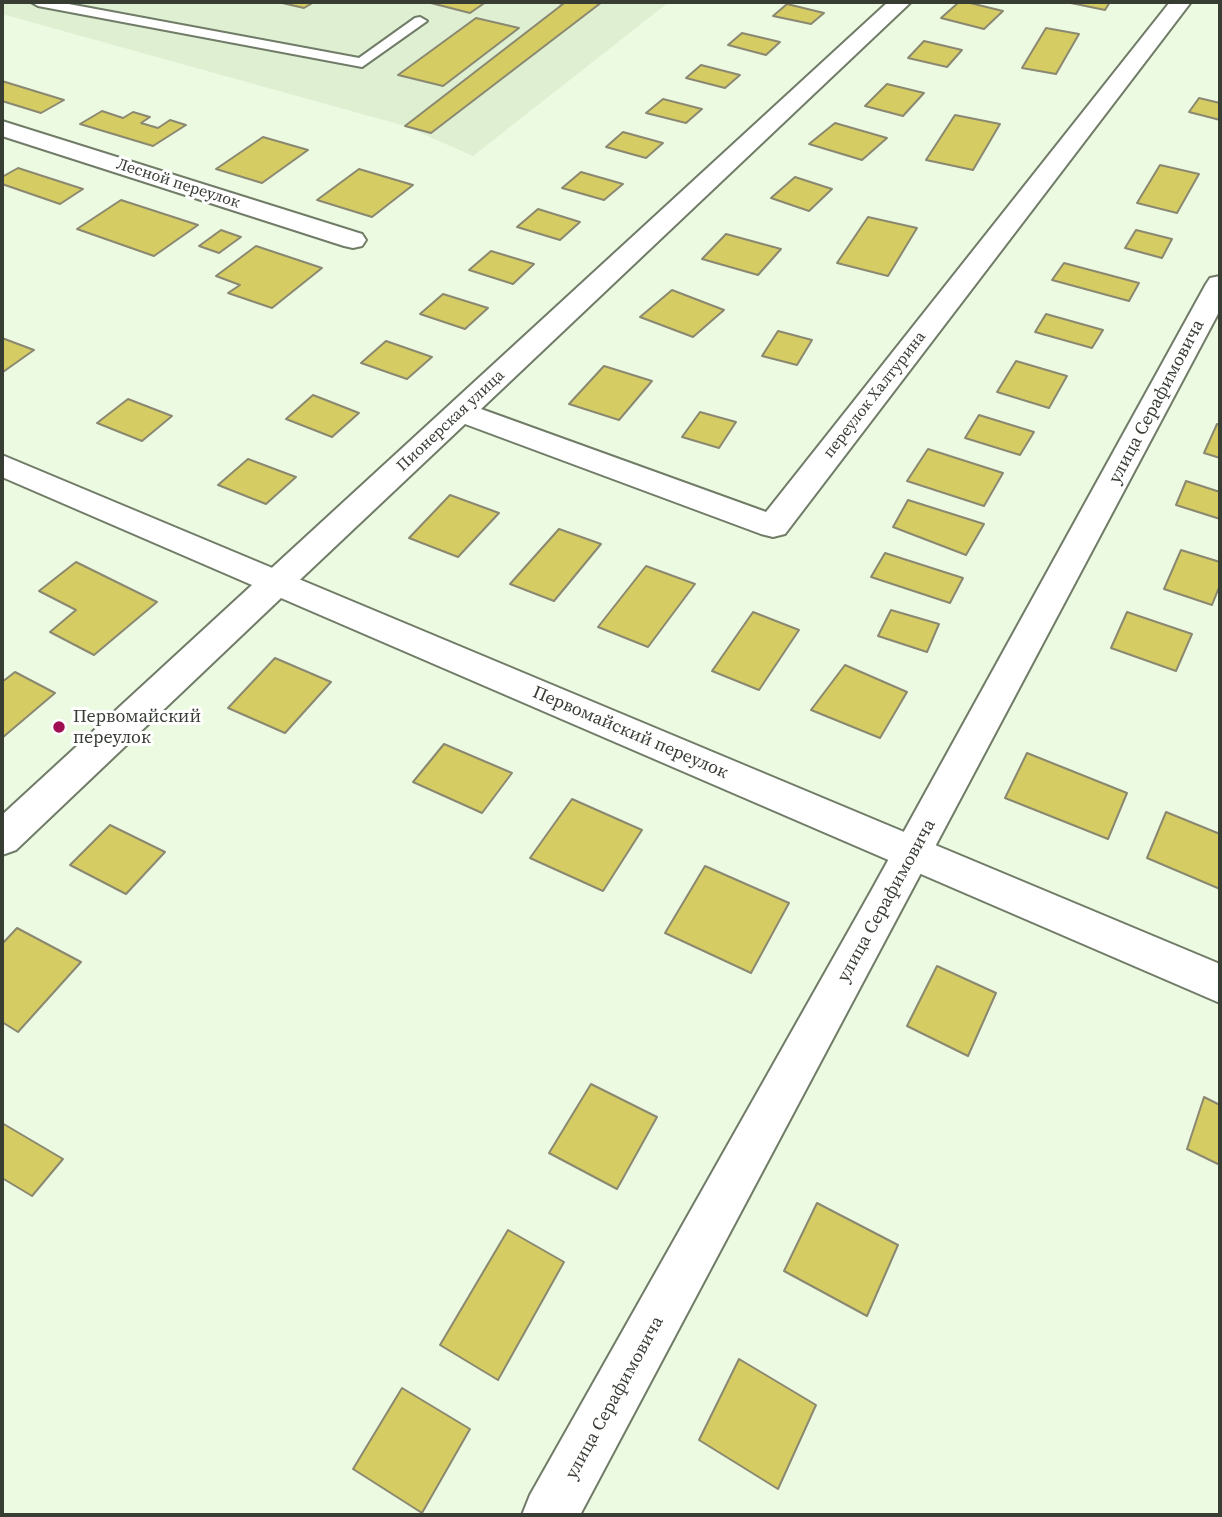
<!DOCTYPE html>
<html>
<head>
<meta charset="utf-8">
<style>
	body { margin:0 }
	#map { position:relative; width:1222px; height:1517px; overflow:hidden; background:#edfae2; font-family:"Source Serif 4",serif }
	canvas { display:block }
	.frame { position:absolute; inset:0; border:4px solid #383d34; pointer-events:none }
</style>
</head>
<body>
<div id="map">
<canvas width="1222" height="1517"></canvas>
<div class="frame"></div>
</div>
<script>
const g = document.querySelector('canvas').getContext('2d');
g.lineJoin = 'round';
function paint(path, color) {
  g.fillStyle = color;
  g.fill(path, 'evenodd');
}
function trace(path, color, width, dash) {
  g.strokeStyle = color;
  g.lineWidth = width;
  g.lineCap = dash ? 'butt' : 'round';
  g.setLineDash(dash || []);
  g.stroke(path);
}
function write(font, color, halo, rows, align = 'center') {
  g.font = font + ' "Source Serif 4",serif';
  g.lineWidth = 6;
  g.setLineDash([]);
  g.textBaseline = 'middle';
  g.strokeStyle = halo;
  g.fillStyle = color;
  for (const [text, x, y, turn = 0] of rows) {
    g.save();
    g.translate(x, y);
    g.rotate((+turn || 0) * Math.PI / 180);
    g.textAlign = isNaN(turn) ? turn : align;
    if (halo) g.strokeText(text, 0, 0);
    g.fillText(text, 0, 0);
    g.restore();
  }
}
paint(new Path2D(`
	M2,2H669L473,156L405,126L2,14Z`), '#dfefd1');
const building = new Path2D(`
	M278,2H314L304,8Z
	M427,2H486L470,13Z
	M555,2H602L431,133L405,126L563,4Z
	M959,2H966L1003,11L984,29L941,18Z
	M1066,2H1110L1105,10Z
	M787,4L824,13L811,24L773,16Z
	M476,18L519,28L443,86L398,75Z
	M1046,28L1079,34L1056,74L1022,68Z
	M742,33L780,42L766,55L728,45Z
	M924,41L962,50L947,67L908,58Z
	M701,65L740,75L725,88L686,78Z
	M2,81L64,100L41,113L2,101Z
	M887,84L924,93L903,116L865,106Z
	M1199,98L1220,103V120L1189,112Z
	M663,99L702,109L686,123L646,113Z
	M102,111L123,118L133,112L150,117L141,123L158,128L170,120L186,125L153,146L80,124Z
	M955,115L1000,124L973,170L926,160Z
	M835,123L887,138L862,160L809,144Z
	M623,132L663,143L646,158L606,147Z
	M263,137L308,150L262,183L216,169Z
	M1160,165L1199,174L1177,213L1137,203Z
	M18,168L83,189L60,204L2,184V177Z
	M359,169L413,185L372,217L317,200Z
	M581,172L623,184L604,200L562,188Z
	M795,177L832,189L809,211L771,198Z
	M121,200L198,225L154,256L77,229Z
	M538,209L580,222L560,240L517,227Z
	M868,217L917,228L888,276L837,263Z
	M221,230L241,237L219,253L199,246Z
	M1136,230L1172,239L1162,258L1125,248Z
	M726,234L781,249L758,275L702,259Z
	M256,246L322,268L272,308L228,293L240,285L216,276Z
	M491,251L534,264L513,284L469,270Z
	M1064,263L1139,283L1129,301L1052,280Z
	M672,290L724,310L693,337L640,317Z
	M443,294L488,308L465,329L420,314Z
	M1046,314L1103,330L1092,348L1035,332Z
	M778,331L812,340L797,365L762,356Z
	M2,338L34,350L3,372Z
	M386,341L432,357L407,379L361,363Z
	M1016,361L1067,376L1049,408L997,392Z
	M604,366L652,381L619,420L569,404Z
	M313,395L359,413L332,437L286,419Z
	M128,399L172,416L142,441L97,423Z
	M700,412L736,422L719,448L682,437Z
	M979,415L1034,432L1020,455L965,438Z
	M1217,424L1220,425V458L1204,453Z
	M928,449L1003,473L984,506L907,481Z
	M248,459L296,477L266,504L218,485Z
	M1186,481L1220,492V519L1176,505Z
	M450,495L499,513L458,557L409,538Z
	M908,500L984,524L966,555L893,527Z
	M559,529L601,544L554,601L510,584Z
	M1181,550L1220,562V585L1212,605L1164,589Z
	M885,553L963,578L950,603L871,577Z
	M76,562L157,602L94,655L50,632L76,610L39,591Z
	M646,566L695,584L648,647L598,627Z
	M891,610L939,624L927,652L878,636Z
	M753,612L799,630L759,690L712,671Z
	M1127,612L1192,634L1176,671L1111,648Z
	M275,658L331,682L285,733L228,708Z
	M845,665L907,692L880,738L811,710Z
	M15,672L55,693L2,738V682Z
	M444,744L512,773L482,813L413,782Z
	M1027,753L1127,793L1108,839L1005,798Z
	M572,799L642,830L603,891L530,858Z
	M1166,812L1220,834V889L1147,858Z
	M110,825L165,852L126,894L70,865Z
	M705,866L789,903L751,973L665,933Z
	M17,928L81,962L18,1032L2,1022V944Z
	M937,966L996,993L968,1056L907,1026Z
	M591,1084L657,1117L617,1189L549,1153Z
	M1204,1097L1220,1105V1165L1187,1149Z
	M2,1123L63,1159L32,1196L2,1178Z
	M817,1203L898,1245L867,1316L784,1271Z
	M508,1230L564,1262L498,1380L440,1345Z
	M739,1359L816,1405L778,1489L699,1440Z
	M402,1388L470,1429L422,1513L353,1469Z`);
paint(building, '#d5cc63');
trace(building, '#8a8870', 2);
const service = new Path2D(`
	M31,2H58L359,58L415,18L420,17L427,21L362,67L38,6Z`);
const minor = new Path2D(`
	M888,2H911L481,409L766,512L1170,2H1191L785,534L773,537L761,534L465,424L287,592L275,596L263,592L258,584L263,576Z
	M2,121L362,234L366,240L362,246L353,248L344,246L2,136Z
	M1220,276V310L580,1515H522L530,1495L870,893L1206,284L1210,278Z`);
const tertiary = new Path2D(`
	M2,455L1220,964V1003L281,598L16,850L2,855V815L252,585L2,477Z`);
trace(service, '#707c67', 4);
trace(minor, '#707c67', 4);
trace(tertiary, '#707c67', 4);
paint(service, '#fff');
paint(minor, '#fff');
paint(tertiary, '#fff');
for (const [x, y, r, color] of [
	[59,727,7,"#a10f53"]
]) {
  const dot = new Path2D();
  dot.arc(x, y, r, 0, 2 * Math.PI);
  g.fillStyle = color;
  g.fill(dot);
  trace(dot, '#fff', 2.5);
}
write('16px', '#383d34', '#fff', [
	["Лесной переулок",178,184,18],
	["переулок Халтурина",875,395,-52],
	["Пионерская улица",451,421,-43]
]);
write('18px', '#383d34', '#fff', [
	["улица Серафимовича",1157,402,-62],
	["Первомайский переулок",630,733,23],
	["улица Серафимовича",887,901,-61],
	["улица Серафимовича",615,1398,-61]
]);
write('18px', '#383d34', '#fff', [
	["Первомайский",73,717],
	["переулок",73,738]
], 'left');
</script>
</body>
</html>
